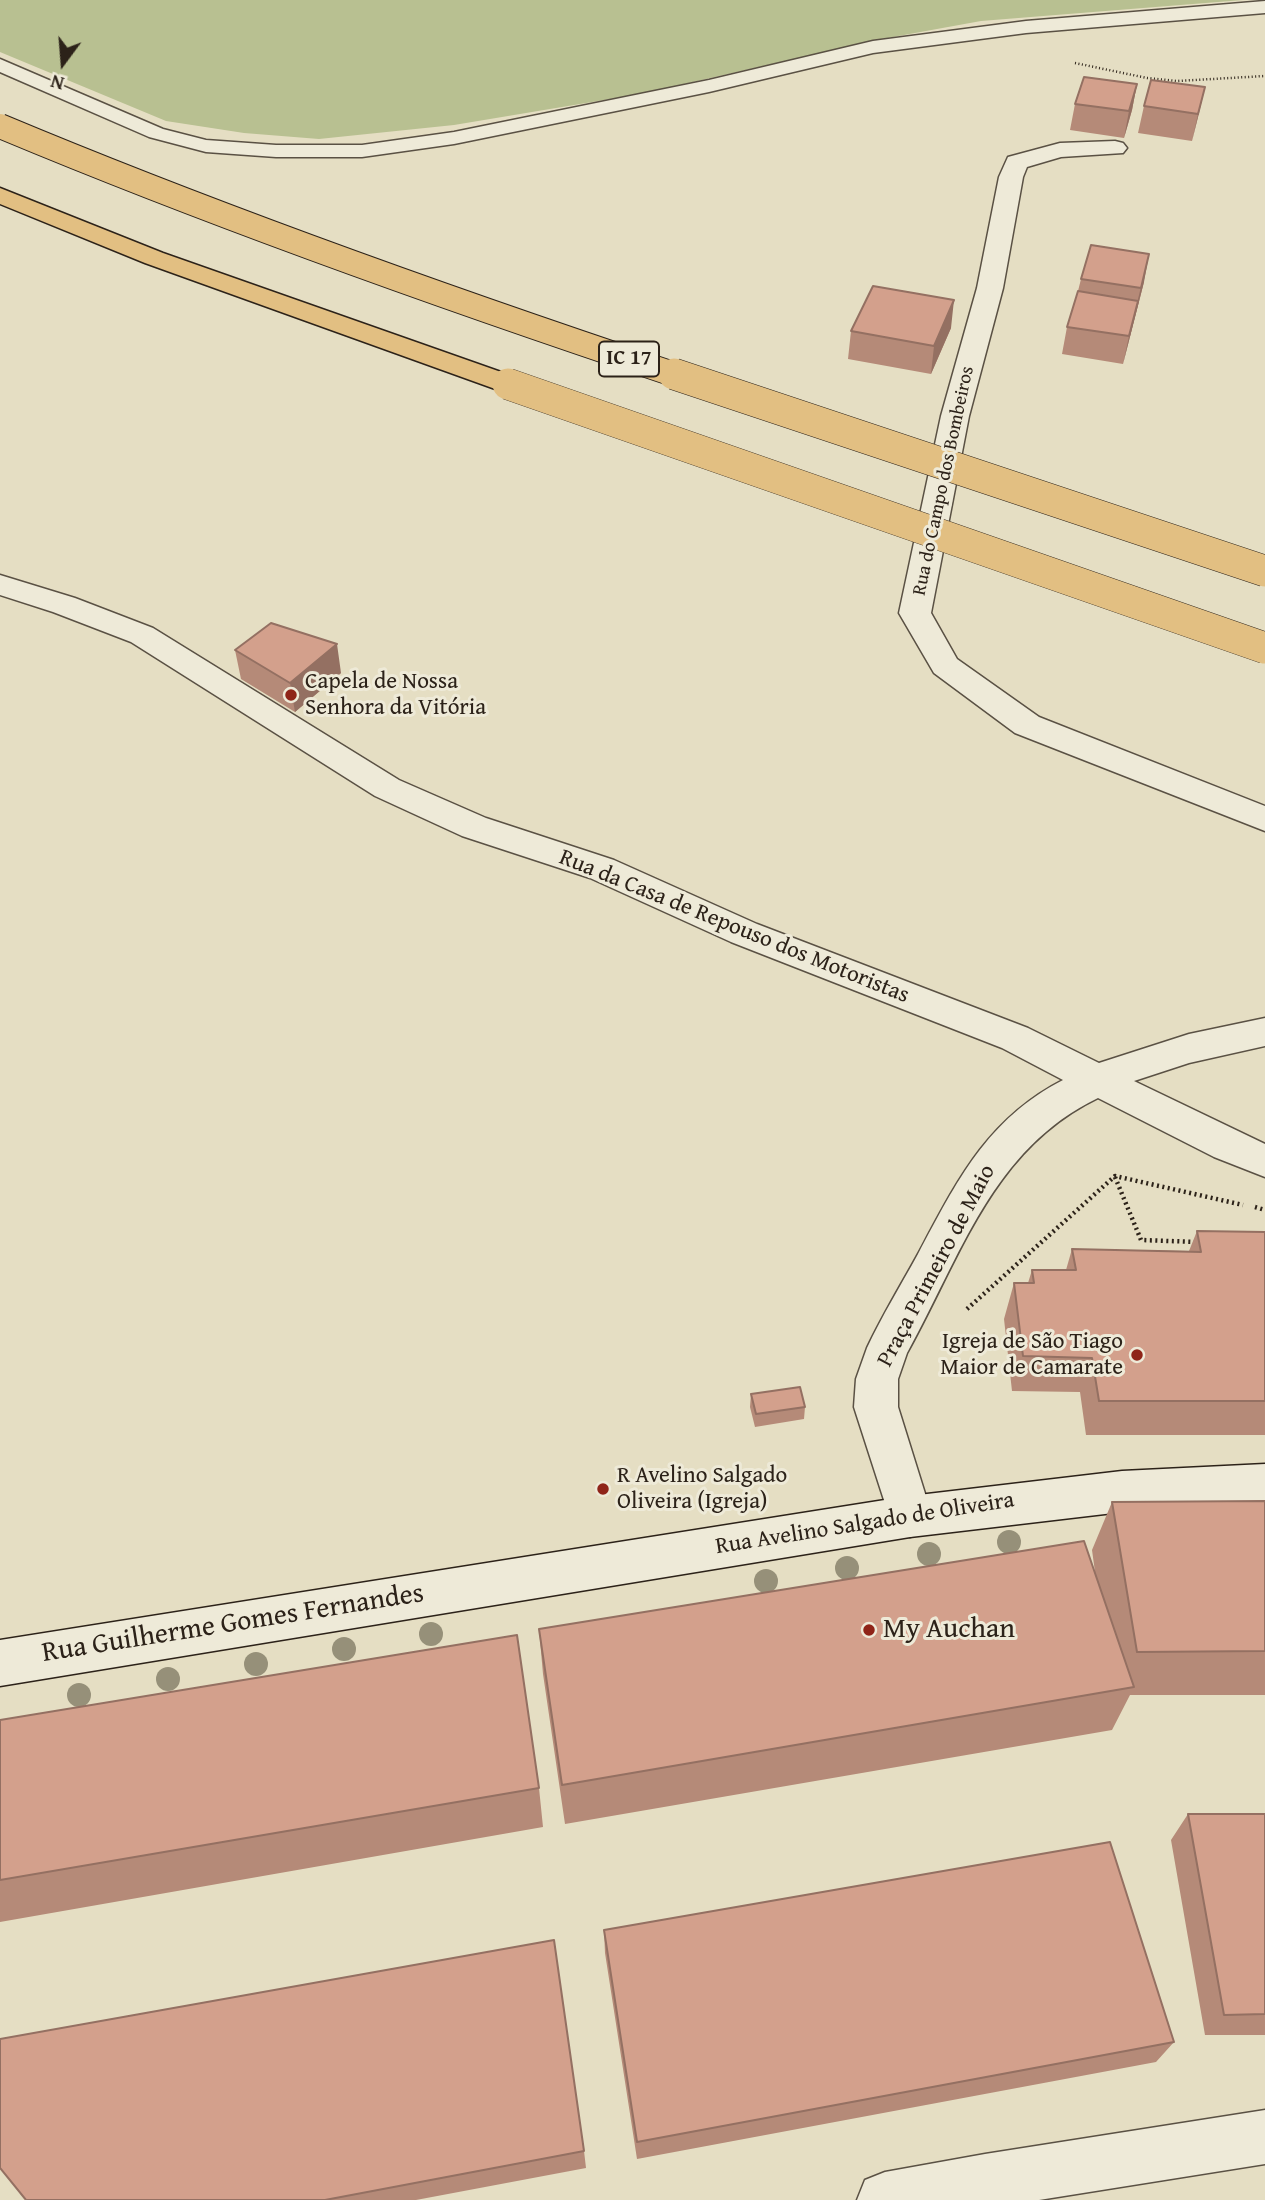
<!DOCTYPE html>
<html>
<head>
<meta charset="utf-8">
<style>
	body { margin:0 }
	#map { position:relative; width:1265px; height:2200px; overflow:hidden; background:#e5dec3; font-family:"Gentium Book Plus",serif }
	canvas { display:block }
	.north { position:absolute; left:28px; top:28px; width:70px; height:70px; -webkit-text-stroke:5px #eeead8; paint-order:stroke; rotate:196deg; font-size:19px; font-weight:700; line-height:28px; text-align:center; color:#2c2219 }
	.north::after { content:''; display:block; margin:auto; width:24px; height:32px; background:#2c2219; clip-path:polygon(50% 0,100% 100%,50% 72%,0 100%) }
</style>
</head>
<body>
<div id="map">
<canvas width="1265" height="2200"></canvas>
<div class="north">N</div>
</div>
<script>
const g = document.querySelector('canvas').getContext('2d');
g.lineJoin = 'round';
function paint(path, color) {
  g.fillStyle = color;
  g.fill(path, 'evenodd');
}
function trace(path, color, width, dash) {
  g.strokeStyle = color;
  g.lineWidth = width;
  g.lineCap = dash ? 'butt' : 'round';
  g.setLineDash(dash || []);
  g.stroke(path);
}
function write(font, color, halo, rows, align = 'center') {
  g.font = font + ' "Gentium Book Plus",serif';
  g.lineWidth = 6;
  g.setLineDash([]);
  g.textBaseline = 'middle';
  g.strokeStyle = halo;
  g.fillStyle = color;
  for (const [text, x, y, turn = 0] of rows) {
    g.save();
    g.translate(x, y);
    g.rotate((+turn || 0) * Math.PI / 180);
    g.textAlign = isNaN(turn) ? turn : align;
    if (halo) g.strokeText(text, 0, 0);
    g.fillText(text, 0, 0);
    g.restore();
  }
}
paint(new Path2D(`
	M0,0H1243L981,21L882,39L640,94L454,125L319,139L244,133L166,121L0,52Z`), '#b8c091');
const lane = new Path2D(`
	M1265,1V13L1026,33L873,53L709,92L454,144L362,157H276L206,152L149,137L0,72V59L163,129L206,140L276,145H362L454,132L709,80L873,41L1026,21Z`);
const street = new Path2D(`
	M1115,141L1123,143L1127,148L1123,153L1061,157L1027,167L1023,177L1003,288L969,416L931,613L957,659L1039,717L1265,806V831L1015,733L934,673L899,613L941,416L977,288L999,177L1008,157L1060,143Z
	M0,575L75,598L153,628L399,780L486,818L614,860L757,924L1028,1028L1099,1063L1189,1034L1265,1018V1046L1189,1063L1134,1081L1265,1144V1177L1214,1157L1098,1098C992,1149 961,1256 907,1353L898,1379V1407L932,1516L926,1531L910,1537L894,1531L854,1407L856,1379L867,1348C882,1316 901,1285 918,1254C957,1181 987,1119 1063,1080L1002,1048L731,942L590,878L462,836L375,796L131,642L53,612L0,595Z
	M1265,2110V2164L1039,2200H857L865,2180L885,2172L985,2154Z`);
const secondary = new Path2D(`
	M1265,1464V1504L1122,1512L910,1537L0,1686V1640L910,1496L1122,1471Z`);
const highway = new Path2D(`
	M0,188L163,253L518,378L522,384L518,390L508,392L498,390L145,263L0,204Z`);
trace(lane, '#5a5144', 3);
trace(street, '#5a5144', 3);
trace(secondary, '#2c2219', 3);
trace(highway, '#2c2219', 3);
trace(new Path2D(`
	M1075,63L1147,78L1177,81L1265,76`), '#2c2219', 2.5, [1, 2.5]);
trace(new Path2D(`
	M1115,1177L1141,1240L1197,1242
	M1255,1207L1265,1210
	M967,1309L1115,1176L1243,1205`), '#2c2219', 4.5, [2, 3.5]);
paint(lane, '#eeead8');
paint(street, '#eeead8');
paint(secondary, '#eeead8');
paint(highway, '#e2bf82');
const highwayBridgeFar1 = new Path2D(`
	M0,126C222,219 451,300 679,376`);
const highwayBridge = new Path2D(`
	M674,374L1265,571
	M508,384L1265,648`);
trace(highwayBridgeFar1, '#2c2219', 26, []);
trace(highwayBridge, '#2c2219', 32, []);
trace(highwayBridgeFar1, '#e2bf82', 24);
trace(highwayBridge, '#e2bf82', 31);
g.fillStyle = '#969079';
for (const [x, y] of [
	[1009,1542],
	[929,1554],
	[847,1568],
	[766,1581],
	[431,1634],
	[344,1649],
	[256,1664],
	[168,1679],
	[79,1695]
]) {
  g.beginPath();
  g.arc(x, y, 12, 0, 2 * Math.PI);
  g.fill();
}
paint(new Path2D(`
	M1137,84L1132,110L1124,138L1070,130L1075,104Z
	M1144,106L1199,113L1192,141L1138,133Z
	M1081,279L1144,282L1123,364L1062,354L1067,327L1078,291Z
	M951,328L931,374L848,359L851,331Z
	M235,650L341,673L295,712L241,679Z
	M1197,1231L1265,1232V1435H1086L1080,1392L1012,1391L1004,1319L1014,1283H1028L1032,1270H1066L1072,1249L1189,1251Z
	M751,1394L805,1407L804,1419L755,1427L750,1407Z
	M1265,1501V1695H1130L1112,1730L565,1824L543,1674L539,1629L1095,1572L1092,1550L1112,1502Z
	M0,1720L539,1788L543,1827L0,1922Z
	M1188,1814H1265V2035H1205L1171,1840Z
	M604,1930L1174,2042L1156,2062L637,2159L605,1953Z
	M584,2151L586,2168L416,2200H26Z`), '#b58a78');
paint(new Path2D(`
	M1137,84L1132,110L1124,138L1129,111Z
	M1205,87L1199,113L1192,141L1198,114Z
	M1149,254L1144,282L1123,364L1129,336Z
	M954,300L951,328L931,374L934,346Z
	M337,644L341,673L295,712L290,683Z`), '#947062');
const building = new Path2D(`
	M1084,77L1137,84L1129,111L1075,104Z
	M1151,80L1205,87L1198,114L1144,106Z
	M1091,245L1149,254L1141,288L1081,279Z
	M873,286L954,300L934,346L851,331Z
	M1078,291L1138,301L1129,336L1067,327Z
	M271,623L337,644L290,683L235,650Z
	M1197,1231L1265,1232V1401H1099L1092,1358L1023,1356L1014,1283H1034L1032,1270H1076L1072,1249L1201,1252Z
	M800,1387L805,1407L756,1414L751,1394Z
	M1265,1501V1651L1137,1652L1112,1502Z
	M1084,1541L1134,1687L562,1785L539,1629Z
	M517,1635L539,1788L0,1880V1720Z
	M1188,1814H1265V2014L1224,2015Z
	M1110,1842L1174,2042L637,2142L604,1930Z
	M554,1940L584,2151L325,2200H26L0,2168V2039Z`);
paint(building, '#d3a08c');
trace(building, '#947062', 2);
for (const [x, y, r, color] of [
	[291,695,7,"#8f2418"],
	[1137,1355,7,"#8f2418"],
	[603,1489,7,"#8f2418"],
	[869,1630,7,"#8f2418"]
]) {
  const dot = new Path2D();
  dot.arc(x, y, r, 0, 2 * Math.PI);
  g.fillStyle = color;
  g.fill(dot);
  trace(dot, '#eeead8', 2.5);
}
write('19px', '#2c2219', '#eeead8', [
	["Rua do Campo dos Bombeiros",944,481,-78]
]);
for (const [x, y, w] of [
	[629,359,60]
]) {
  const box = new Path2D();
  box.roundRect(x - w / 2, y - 17.5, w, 35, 5);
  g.fillStyle = '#eeead8';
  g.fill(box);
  trace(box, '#2c2219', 2);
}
write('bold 21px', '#2c2219', null, [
	["IC 17",629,359]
]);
write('23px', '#2c2219', '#eeead8', [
	["Capela de Nossa",305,682],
	["Senhora da Vitória",305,708],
	["Igreja de São Tiago",1123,1342,"right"],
	["Maior de Camarate",1123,1368,"right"],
	["R Avelino Salgado",617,1476],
	["Oliveira (Igreja)",617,1502]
], 'left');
write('23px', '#2c2219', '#eeead8', [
	["Rua da Casa de Repouso dos Motoristas",734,927,22],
	["Praça Primeiro de Maio",937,1266,-62],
	["Rua Avelino Salgado de Oliveira",865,1524,-9]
]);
write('28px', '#2c2219', '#eeead8', [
	["Rua Guilherme Gomes Fernandes",233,1624,-9]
]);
write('28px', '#2c2219', '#eeead8', [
	["My Auchan",883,1630]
], 'left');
</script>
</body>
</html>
